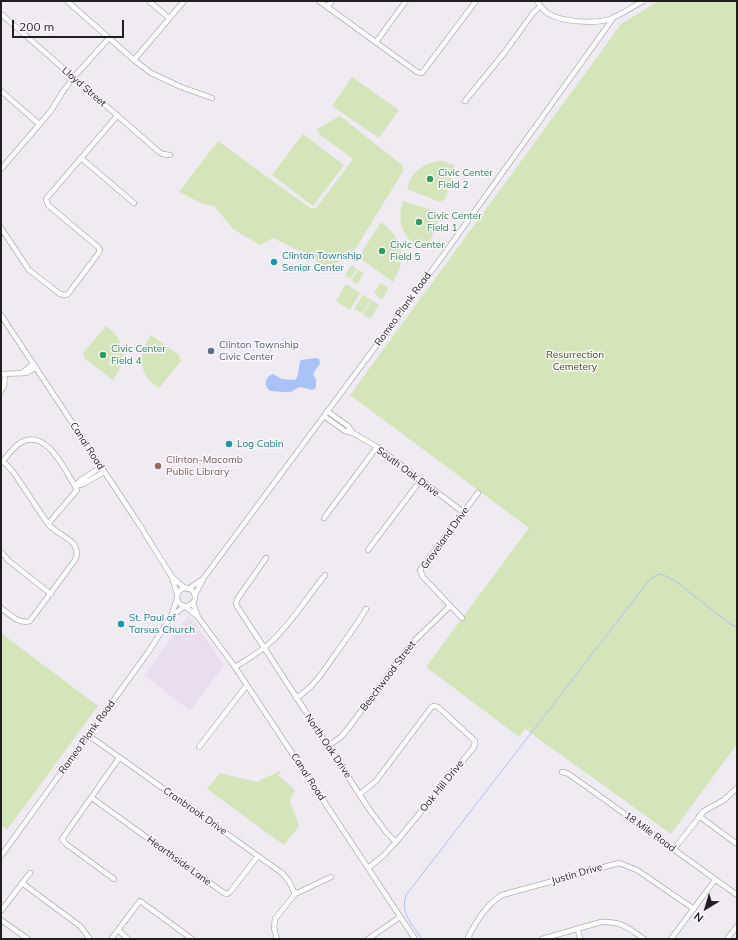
<!DOCTYPE html>
<html>
<head>
<meta charset="utf-8">
<style>
	body { margin:0 }
	#map { position:relative; width:738px; height:940px; overflow:hidden; background:#f0eaf2; font-family:Mulish,sans-serif }
	canvas { display:block }
	.frame { position:absolute; inset:0; border:2px solid #201e21; pointer-events:none }
	.north { position:absolute; left:686px; top:888px; width:40px; height:40px; -webkit-text-stroke:3px #fdf7fe; paint-order:stroke; rotate:218deg; font-size:11px; font-weight:700; line-height:16px; text-align:center; color:#201e21 }
	.north::after { content:''; display:block; margin:auto; width:14px; height:18px; background:#201e21; clip-path:polygon(50% 0,100% 100%,50% 72%,0 100%) }
	.scale { position:absolute; left:12px; top:20px; width:112px; height:18px; box-sizing:border-box; border:2px solid #201e21; border-top:0; padding-left:5px; font-size:12px; line-height:14px; white-space:nowrap; color:#201e21; -webkit-text-stroke:3px #fdf7fe; paint-order:stroke }
</style>
</head>
<body>
<div id="map">
<canvas width="738" height="940"></canvas>
<div class="frame"></div>
<div class="north">N</div>
<div class="scale">200 m</div>
</div>
<script>
const g = document.querySelector('canvas').getContext('2d');
g.lineJoin = 'round';
function paint(path, color) {
  g.fillStyle = color;
  g.fill(path, 'evenodd');
}
function trace(path, color, width, dash) {
  g.strokeStyle = color;
  g.lineWidth = width;
  g.lineCap = dash ? 'butt' : 'round';
  g.setLineDash(dash || []);
  g.stroke(path);
}
function write(font, color, halo, rows, align = 'center') {
  g.font = font + ' Mulish,sans-serif';
  g.lineWidth = 3;
  g.setLineDash([]);
  g.textBaseline = 'middle';
  g.strokeStyle = halo;
  g.fillStyle = color;
  for (const [text, x, y, turn = 0] of rows) {
    g.save();
    g.translate(x, y);
    g.rotate((+turn || 0) * Math.PI / 180);
    g.textAlign = isNaN(turn) ? turn : align;
    if (halo) g.strokeText(text, 0, 0);
    g.fillText(text, 0, 0);
    g.restore();
  }
}
paint(new Path2D(`
	M189,615L224,665L190,711L144,675Z`), '#ebddf0');
paint(new Path2D(`
	M659,1H737V744L671,834L525,729L519,737L426,667L529,528L350,395L622,23Z
	M352,77L399,110L379,138L332,106Z
	M340,116L402,165L403,171L358,245L348,258L334,264L322,265L310,256L273,238L260,245L233,229L214,206L201,203L179,192L218,141L310,208H316L353,159L319,134L317,129Z
	M303,134L344,165L313,206L272,175Z
	M441,161L455,165L445,199L440,202L407,189C411,172 423,163 441,161Z
	M403,201L436,211L440,216L427,249C403,242 396,223 403,201Z
	M381,222C403,239 408,257 393,282L361,259L360,255Z
	M352,265L357,269L350,279L345,275Z
	M358,270L364,273L357,284L351,280Z
	M381,283L388,288L383,299L379,298L374,292Z
	M346,284L360,293L350,310L336,301Z
	M363,295L371,300L362,313L354,309Z
	M372,300L379,305L370,319L363,314Z
	M106,326C127,341 127,361 113,380L85,359L83,353Z
	M151,335L179,355L181,361L159,388C138,375 137,354 151,335Z
	M1,633L98,706L7,830L1,825Z
	M282,770L278,775L295,790L290,801L299,826L284,845L207,789L220,773C232,777 244,778 257,782Z`), '#d4e5ba');
paint(new Path2D(`
	M316,358L319,359L320,363L313,374L316,380V388L312,390L300,387C297,388 294,390 291,392C288,393 275,391 270,391C263,385 265,377 273,374L282,379L295,380C301,373 297,366 301,360Z`), '#aac3f7');
trace(new Path2D(`
	M422,939C412,924 400,914 406,895L650,579L659,574C665,574 685,587 688,591L730,624L737,627`), '#aac3f7', 1);
const minor = new Path2D(`
	M67,1L134,60L151,73L181,87L212,98
	M149,1L169,18
	M319,1L417,72L422,73L476,1
	M537,1C540,6 544,11 549,14C563,22 595,24 610,19C621,15 632,7 643,1
	M327,7L332,1
	M1,14L158,151L162,154L170,155
	M376,42L406,1
	M134,60L184,1
	M1,91L39,124
	M465,101L505,52L533,13L540,7
	M81,158L134,203
	M1,169L50,112L62,93L73,78L109,38
	M1,228L29,270L60,294L65,295L68,294L98,254L100,250L98,247L48,205L46,199L117,116
	M1,315L139,524L172,577L177,594
	M22,373L33,364
	M1,374L26,373L36,367
	M1,391L4,386L5,374
	M327,411L348,426L353,433
	M324,416L345,431L353,433L377,447L463,512
	M1,463C7,456 13,448 20,443C46,427 65,470 76,488L77,490L48,524
	M101,467L81,480L75,486L83,484L104,472
	M324,518L377,447
	M368,550L420,481
	M1,552L9,561L51,594
	M266,558L238,598L236,603L237,606L369,809L386,832L396,842
	M172,577L185,588
	M177 597a9 9 0 1 1 18 0a9 9 0 1 1-18 0Z
	M188,589L203,579
	M195,595L203,579L439,261L614,17
	M193,603L198,617
	M186,607L198,617L235,667L415,939
	M1,608C9,614 20,625 30,621L75,560C84,541 58,536 48,524L14,473L3,461
	M171,616L184,607
	M462,618L423,577L420,570L478,493
	M235,667C248,659 262,651 273,640C293,621 308,596 325,575
	M296,698C313,688 323,672 334,656C345,641 356,626 366,609
	M88,735L282,873L289,881L295,894
	M328,746L341,737L350,726L411,644L450,606
	M199,747L247,685
	M562,772L567,773L590,789L737,895
	M360,794L376,781L430,709L433,706L438,707L475,741L474,747L396,842L383,856L368,868
	M92,798L224,893L227,894L230,892L258,856
	M699,816L737,844
	M674,849L704,811L724,800L737,788
	M1,856L149,651L171,616L177,599
	M114,879L66,844L62,839L119,758
	M22,883L80,926L90,939
	M1,911L30,873
	M1,920L28,939
	M118,930L128,939
	M578,930L580,939
	M111,939L140,901L192,939
	M277,939L274,928L275,919L295,894L331,877
	M368,939L400,917
	M470,939L468,937C477,921 485,906 502,895L619,863L637,870L694,909
	M542,939L601,922C622,921 628,928 644,939
	M671,939L715,880
	M727,939L737,926`);
trace(minor, '#b4aeb6', 6);
trace(minor, '#fff', 4.5);
for (const [x, y, r, color] of [
	[430,179,4,"#2e9e5b"],
	[419,222,4,"#2e9e5b"],
	[382,251,4,"#2e9e5b"],
	[274,262,4,"#0f9aa8"],
	[211,351,4,"#5c6f8a"],
	[103,355,4,"#2e9e5b"],
	[229,444,4,"#0f9aa8"],
	[158,466,4,"#8d6e63"],
	[121,624,4,"#0f9aa8"]
]) {
  const dot = new Path2D();
  dot.arc(x, y, r, 0, 2 * Math.PI);
  g.fillStyle = color;
  g.fill(dot);
  trace(dot, '#fdf7fe', 1.5);
}
write('10px', '#201e21', '#fdf7fe', [
	["Lloyd Street",84,87,41],
	["Romeo Plank Road",403,309,-54],
	["Canal Road",87,446,57],
	["South Oak Drive",408,472,37],
	["Groveland Drive",445,538,-54],
	["Beechwood Street",388,676,-53],
	["Romeo Plank Road",87,737,-54],
	["North Oak Drive",328,746,56],
	["Canal Road",308,777,57],
	["Oak Hill Drive",442,786,-51],
	["Cranbrook Drive",195,811,35],
	["18 Mile Road",650,832,36],
	["Hearthside Lane",179,861,36],
	["Justin Drive",577,874,-16]
]);
write('10px', '#27864d', '#fdf7fe', [
	["Civic Center",438,173],
	["Field 2",438,185],
	["Civic Center",427,216],
	["Field 1",427,228],
	["Civic Center",390,245],
	["Field 5",390,257],
	["Civic Center",111,349],
	["Field 4",111,361]
], 'left');
write('10px', '#0d838f', '#fdf7fe', [
	["Clinton Township",282,256],
	["Senior Center",282,268],
	["Log Cabin",237,444],
	["St. Paul of",129,618],
	["Tarsus Church",129,630]
], 'left');
write('10px', '#4e5e75', '#fdf7fe', [
	["Clinton Township",219,345],
	["Civic Center",219,357]
], 'left');
write('10px', '#3c4e12', '#fdf7fe', [
	["Resurrection",575,355],
	["Cemetery",575,367]
]);
write('10px', '#785e54', '#fdf7fe', [
	["Clinton-Macomb",166,460],
	["Public Library",166,472]
], 'left');
</script>
</body>
</html>
